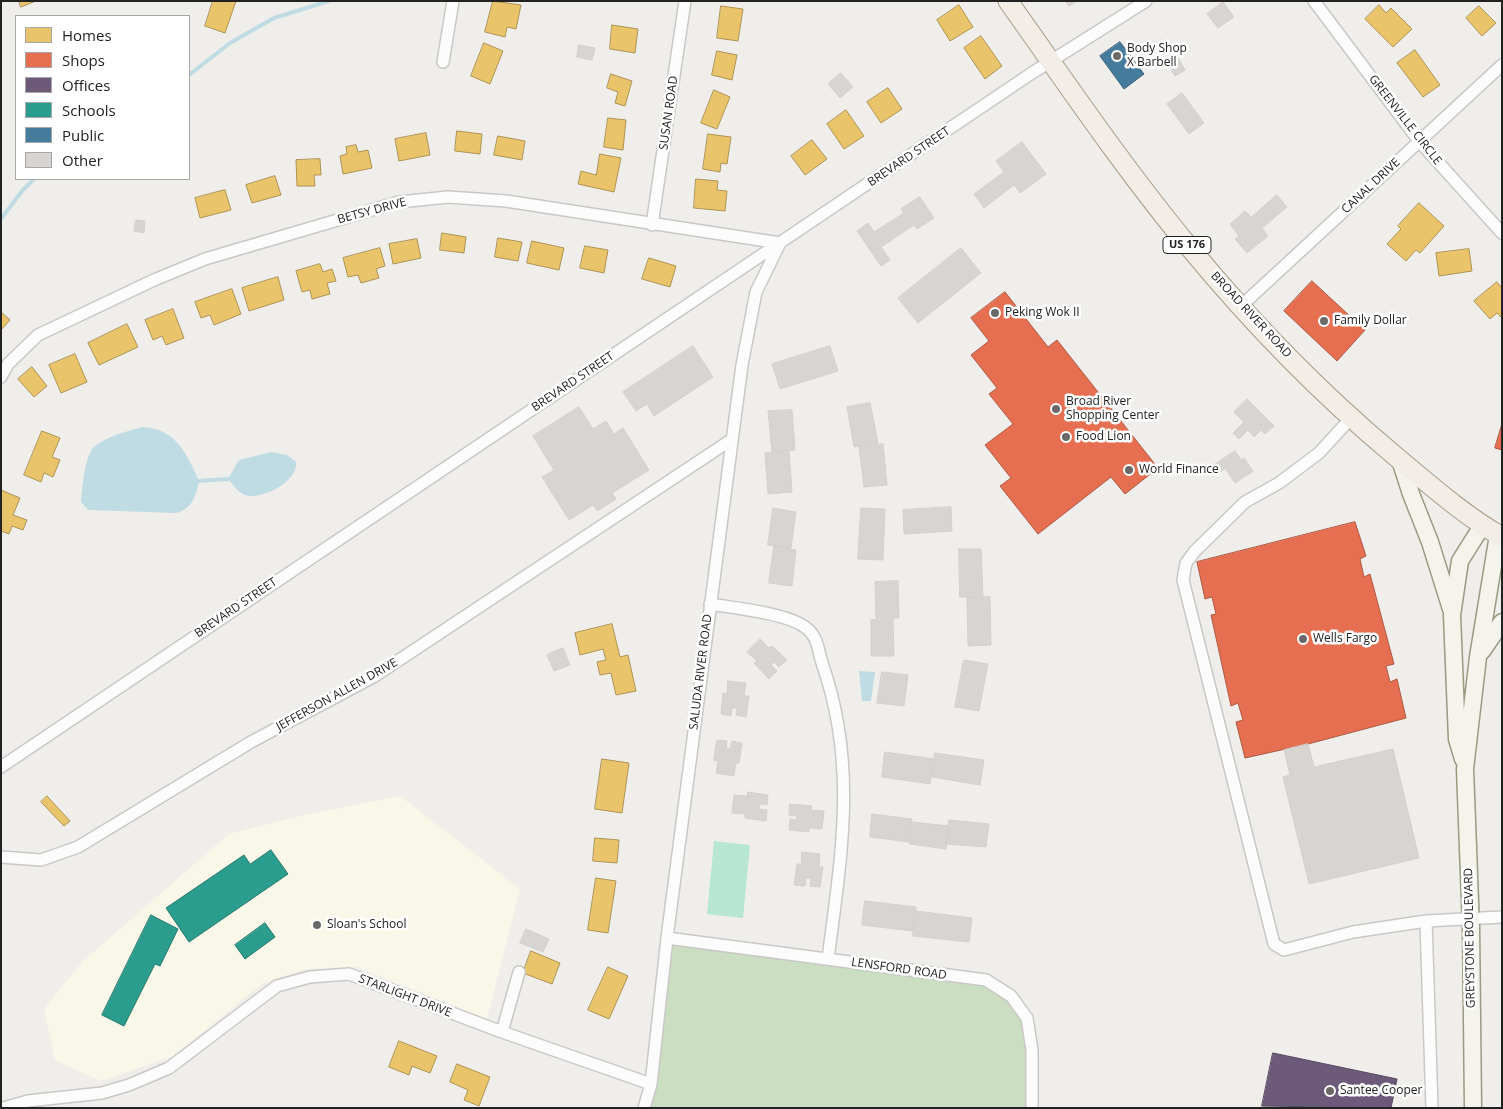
<!DOCTYPE html>
<html>
<head>
<meta charset="utf-8">
<style>
	body { margin:0 }
	#map { position:relative; width:1503px; height:1109px; overflow:hidden; background:#f0eeeb; font-family:"Open Sans",sans-serif }
	canvas { display:block }
	.frame { position:absolute; inset:0; border:2px solid #222; pointer-events:none }
	.legend { position:absolute; left:15px; top:15px; width:175px; height:165px; box-sizing:border-box; background:#fff; border:1px solid #a7a7a7; margin:0; padding:6px 9px; list-style:none; font-size:15px; color:#222 }
	.legend li { display:flex; align-items:center; gap:10px; height:25px }
	.legend b { width:25px; border:1px solid #a7a7a7 }
</style>
</head>
<body>
<div id="map">
<canvas width="1503" height="1109"></canvas>
<div class="frame"></div>
<ul class="legend">
<li><b style="height:14px;background:#e9c46a"></b>Homes</li>
<li><b style="height:14px;background:#e76f51"></b>Shops</li>
<li><b style="height:14px;background:#6d597a"></b>Offices</li>
<li><b style="height:14px;background:#2a9d8f"></b>Schools</li>
<li><b style="height:14px;background:#457b9d"></b>Public</li>
<li><b style="height:14px;background:#d7d4d2"></b>Other</li>
</ul>
</div>
<script>
const g = document.querySelector('canvas').getContext('2d');
g.lineJoin = 'round';
function paint(path, color) {
  g.fillStyle = color;
  g.fill(path, 'evenodd');
}
function trace(path, color, width, dash) {
  g.strokeStyle = color;
  g.lineWidth = width;
  g.lineCap = dash ? 'butt' : 'round';
  g.setLineDash(dash || []);
  g.stroke(path);
}
function write(font, color, halo, rows, align = 'center') {
  g.font = font + ' "Open Sans",sans-serif';
  g.lineWidth = 5;
  g.setLineDash([]);
  g.textBaseline = 'middle';
  g.strokeStyle = halo;
  g.fillStyle = color;
  for (const [text, x, y, turn = 0] of rows) {
    g.save();
    g.translate(x, y);
    g.rotate((+turn || 0) * Math.PI / 180);
    g.textAlign = isNaN(turn) ? turn : align;
    if (halo) g.strokeText(text, 0, 0);
    g.fillText(text, 0, 0);
    g.restore();
  }
}
paint(new Path2D(`
	M400,796L520,889L487,1019L356,967L305,969L263,983L173,1056L101,1081L55,1060L44,1009L82,962L229,834L304,815Z`), '#f8f7e8');
paint(new Path2D(`
	M667,938L986,980L1027,1018L1032,1108H644Z`), '#cbdec1');
paint(new Path2D(`
	M714,841L750,845L743,918L707,914Z`), '#b7e6d2');
paint(new Path2D(`
	M143,427C176,429 187,454 199,481C196,496 192,509 176,513L88,510L81,502C82,489 85,453 95,446C107,436 128,431 143,427Z
	M271,452L287,455L296,462C299,481 261,501 245,495C237,492 233,484 228,479L239,460Z
	M859,671L875,672L871,701H862Z`), '#bfdbe3');
const homes = new Path2D(`
	M19,1H36L21,7Z
	M213,1H236L225,33L205,26Z
	M493,1L521,5L516,29L507,27L505,37L485,32Z
	M959,5L973,27L950,41L937,20Z
	M1379,5L1386,13L1391,8L1412,29L1393,47L1365,19Z
	M721,6L743,9L738,41L717,38Z
	M1479,6L1496,23L1482,36L1466,18Z
	M612,25L638,29L635,53L610,49Z
	M981,36L1002,66L985,79L964,48Z
	M484,43L503,51L490,84L471,76Z
	M1415,50L1440,85L1423,97L1397,63Z
	M717,51L737,55L732,80L712,75Z
	M611,74L632,81L625,106L615,103L618,92L607,88Z
	M888,88L902,109L881,123L867,102Z
	M714,90L730,97L717,129L701,123Z
	M846,110L864,136L844,149L827,124Z
	M608,118L626,120L623,150L604,147Z
	M457,131L482,134L480,154L455,151Z
	M426,133L430,155L399,161L395,139Z
	M708,134L731,137L727,164L721,163L720,172L703,169Z
	M498,136L525,141L522,160L494,155Z
	M812,140L827,159L805,175L791,156Z
	M356,145L358,152L368,150L372,168L343,174L340,156L347,154L346,147Z
	M600,154L621,158L614,192L578,184L581,171L596,175Z
	M320,159L321,175H314L315,186H297L296,160Z
	M275,176L281,195L252,203L246,185Z
	M696,179L718,181L717,190L727,191L725,211L694,208Z
	M225,190L231,210L200,218L195,198Z
	M1419,203L1444,226L1420,253L1416,250L1406,261L1387,244L1401,229L1398,226Z
	M442,233L466,237L464,253L440,250Z
	M498,238L522,242L518,261L495,257Z
	M417,239L421,258L393,264L389,244Z
	M532,241L564,248L559,270L527,263Z
	M585,246L608,250L604,273L580,268Z
	M380,248L385,266L376,269L379,278L361,283L358,275L348,277L343,258Z
	M1469,249L1472,271L1439,276L1436,253Z
	M649,258L676,266L670,287L642,279Z
	M320,264L323,272L332,269L336,281L327,283L330,294L312,299L310,290L302,292L296,271Z
	M278,277L284,300L249,311L242,288Z
	M1497,282L1502,288V318L1497,313L1490,319L1474,301Z
	M232,289L241,314L214,325L210,315L201,318L195,302Z
	M173,309L184,338L166,345L162,336L153,340L145,320Z
	M1,312L10,320L1,330Z
	M127,324L138,347L99,365L88,343Z
	M75,354L87,382L61,393L49,365Z
	M32,367L47,386L34,397L18,379Z
	M42,431L60,438L52,457L60,460L53,477L44,473L41,482L24,475Z
	M1,490L20,498L13,515L27,520L23,530L12,526L9,534L1,531Z
	M612,624L620,657L628,655L636,691L616,695L611,673L600,675L597,662L606,660L603,649L580,655L575,633Z
	M602,759L629,763L622,813L595,809Z
	M47,796L70,821L64,826L41,802Z
	M595,838L619,840L617,863L593,861Z
	M596,878L616,881L608,933L588,930Z
	M531,951L560,963L552,984L523,973Z
	M608,967L628,976L609,1019L588,1010Z
	M399,1041L437,1056L430,1073L412,1066L409,1075L389,1067Z
	M457,1064L490,1077L479,1106L464,1100L468,1090L450,1082Z`);
paint(homes, '#e9c46a');
trace(homes, '#ad9354', 1);
const shops = new Path2D(`
	M1312,281L1365,330L1337,361L1284,311Z
	M1005,292L1048,347L1057,340L1158,468L1125,494L1111,477L1038,534L1000,486L1011,478L985,445L1013,424L989,394L997,388L971,355L989,341L971,318Z
	M1502,424V450L1495,448Z
	M1355,522L1366,556L1360,559L1364,577L1370,574L1394,664L1386,666L1390,682L1397,679L1406,718L1308,744L1245,758L1236,722L1243,720L1238,703L1231,706L1211,615L1216,614L1212,597L1205,599L1197,562Z`);
paint(shops, '#e76f51');
trace(shops, '#ac5843', 1);
const offices = new Path2D(`
	M1273,1053L1397,1079L1391,1108L1262,1106Z`);
paint(offices, '#6d597a');
trace(offices, '#564860', 1);
const schools = new Path2D(`
	M271,850L288,874L189,942L166,908L244,855L250,864Z
	M151,915L178,929L160,966L155,964L124,1026L102,1015Z
	M265,923L275,937L245,959L235,945Z`);
paint(schools, '#2a9d8f');
trace(schools, '#28786e', 1);
const public = new Path2D(`
	M1120,42L1144,74L1124,89L1100,56Z`);
paint(public, '#457b9d');
trace(public, '#3a6078', 1);
trace(new Path2D(`
	M189,75L230,43L274,18L329,1
	M1,219L22,191L34,179
	M199,481L228,479`), '#bfdbe3', 4);
const building = new Path2D(`
	M1066,1H1077L1069,6Z
	M1223,2L1234,17L1218,28L1207,14Z
	M579,45L595,48L592,60L577,57Z
	M1177,56L1185,70L1175,76L1167,62Z
	M841,73L853,87L840,98L828,84Z
	M1182,93L1204,123L1189,134L1167,104Z
	M1022,142L1046,174L1020,193L1014,185L984,208L974,194L1004,172L996,161Z
	M1277,195L1287,207L1262,228L1268,236L1247,253L1235,239L1239,236L1230,224L1245,211L1251,217Z
	M920,197L934,218L917,229L914,225L881,247L890,260L881,266L857,231L868,223L874,232L904,213L901,209Z
	M136,220L145,221L144,233L134,231Z
	M961,248L981,273L918,323L898,298Z
	M693,346L713,377L654,416L647,404L636,411L623,392Z
	M830,346L838,371L780,389L772,364Z
	M1247,399L1274,426L1265,434L1261,430L1254,437L1248,430L1239,439L1233,433L1244,422L1234,412Z
	M870,403L878,443L854,447L847,407Z
	M579,407L593,429L606,421L614,434L623,428L649,470L612,493L616,499L597,511L593,505L569,520L542,477L554,470L533,436Z
	M792,410L795,450L772,452L768,411Z
	M883,444L887,485L864,487L859,447Z
	M789,451L792,492L768,494L765,453Z
	M1235,451L1241,460L1244,458L1253,471L1235,483L1225,468L1219,473L1214,465Z
	M951,507L952,531L904,534L903,510Z
	M773,508L796,512L791,548L768,545Z
	M861,508L885,509L883,560L858,559Z
	M774,546L796,550L792,586L769,583Z
	M959,549H981L983,597H960Z
	M898,581L899,618H876L875,582Z
	M990,597L991,645L968,646L967,598Z
	M893,619L894,656H871V620Z
	M760,639L769,648L772,646L787,660L779,667L774,662L771,665L777,671L769,679L754,663L757,661L747,652Z
	M563,648L570,665L554,671L547,655Z
	M964,660L988,664L979,711L955,707Z
	M882,672L908,675L904,706L877,703Z
	M728,681L746,683L744,696H749L746,717L736,715L737,708H732L731,716L721,714L723,693L727,694Z
	M717,740L727,741L726,748L730,749L732,741L742,743L739,763H736L734,776L716,773L718,761L714,760Z
	M1308,744L1314,767L1393,749L1419,858L1309,884L1283,777L1290,775L1284,750Z
	M885,752L934,759L930,784L882,777Z
	M935,753L984,760L980,785L932,777Z
	M748,792L768,795L767,805L759,804V809L767,810L766,821L745,818V814L732,813L734,795L747,796Z
	M790,804L812,806L811,810L824,811L822,829L809,828V832L789,830L790,819L797,820V816L789,815Z
	M872,814L912,819L909,842L870,837Z
	M949,820L989,824L986,847L947,844Z
	M912,822L949,826L946,849L910,844Z
	M802,852L820,854L819,867H823L820,887L810,886L811,879L806,878L805,886L794,885L797,864H801Z
	M865,901L916,907L913,931L862,925Z
	M916,911L972,918L969,942L913,936Z
	M526,929L549,939L543,952L520,943Z`);
paint(building, '#d7d4d2');
trace(building, '#d3d0cc', 1);
const minor = new Path2D(`
	M1314,1L1419,141L1502,233
	M443,62L453,1
	M652,225L685,1
	M1240,307L1502,65
	M1,377L8,364L38,335L154,280L205,259L399,202L448,197L506,201L780,243L756,292L742,365L667,938L651,1084L644,1108
	M1351,418L1319,453L1279,483L1245,502L1195,551L1186,563L1183,580L1274,944L1284,950L1353,932L1426,921L1502,917
	M710,604C734,608 786,613 805,627C818,636 818,650 822,663C858,765 841,856 828,959
	M1,767L1032,73L1146,1
	M1,857L41,860L78,847L251,742L375,676L731,440
	M1426,921L1432,1108
	M667,938L986,980L1011,996L1027,1018L1032,1050V1108
	M502,1032L519,972
	M3,1108L28,1101L102,1093L129,1085L169,1068L277,986L310,977L349,974L502,1032L651,1084`);
const secondary = new Path2D(`
	M1400,460L1411,494L1430,542L1451,609
	M1482,651L1502,622
	M1463,759L1457,739L1452,615L1460,561L1482,526
	M1473,1108L1471,927L1465,769L1478,657L1498,535`);
const primary = new Path2D(`
	M1008,1C1067,84 1125,170 1190,248C1251,322 1320,393 1394,455C1429,484 1462,514 1502,537`);
trace(minor, '#c9c8c7', 14);
trace(secondary, '#999a82', 19);
trace(primary, '#a79c86', 21);
trace(minor, '#fdfcfc', 11);
trace(secondary, '#f4f4ed', 16);
trace(primary, '#f3ede7', 19);
for (const [x, y, r, color] of [
	[1117,56,5,"#6a6968"],
	[995,313,5,"#6a6968"],
	[1324,321,5,"#6a6968"],
	[1056,409,5,"#6a6968"],
	[1066,437,5,"#6a6968"],
	[1129,470,5,"#6a6968"],
	[1303,639,5,"#6a6968"],
	[317,925,5,"#6a6968"],
	[1330,1091,5,"#6a6968"]
]) {
  const dot = new Path2D();
  dot.arc(x, y, r, 0, 2 * Math.PI);
  g.fillStyle = color;
  g.fill(dot);
  trace(dot, '#fff', 2);
}
for (const [x, y, w] of [
	[1187,245,48]
]) {
  const box = new Path2D();
  box.roundRect(x - w / 2, y - 8.5, w, 17, 4);
  g.fillStyle = '#fff';
  g.fill(box);
  trace(box, '#222', 1);
}
write('bold 11px', '#222', null, [
	["US 176",1187,245]
]);
write('12px', '#222', '#fff', [
	["Body Shop",1127,49],
	["X Barbell",1127,63],
	["Peking Wok II",1005,313],
	["Family Dollar",1334,321],
	["Broad River",1066,402],
	["Shopping Center",1066,416],
	["Food Lion",1076,437],
	["World Finance",1139,470],
	["Wells Fargo",1313,639],
	["Sloan's School",327,925],
	["Santee Cooper",1340,1091]
], 'left');
write('12px', '#222', '#fff', [
	["SUSAN ROAD",669,113,-82],
	["GREENVILLE CIRCLE",1405,120,52],
	["BREVARD STREET",909,157,-34],
	["CANAL DRIVE",1371,186,-43],
	["BETSY DRIVE",372,211,-15],
	["BROAD RIVER ROAD",1251,315,47],
	["BREVARD STREET",573,382,-34],
	["BREVARD STREET",236,608,-34],
	["SALUDA RIVER ROAD",701,672,-83],
	["JEFFERSON ALLEN DRIVE",337,695,-29],
	["GREYSTONE BOULEVARD",1470,938,-91],
	["LENSFORD ROAD",899,969,8],
	["STARLIGHT DRIVE",405,996,21]
]);
</script>
</body>
</html>
